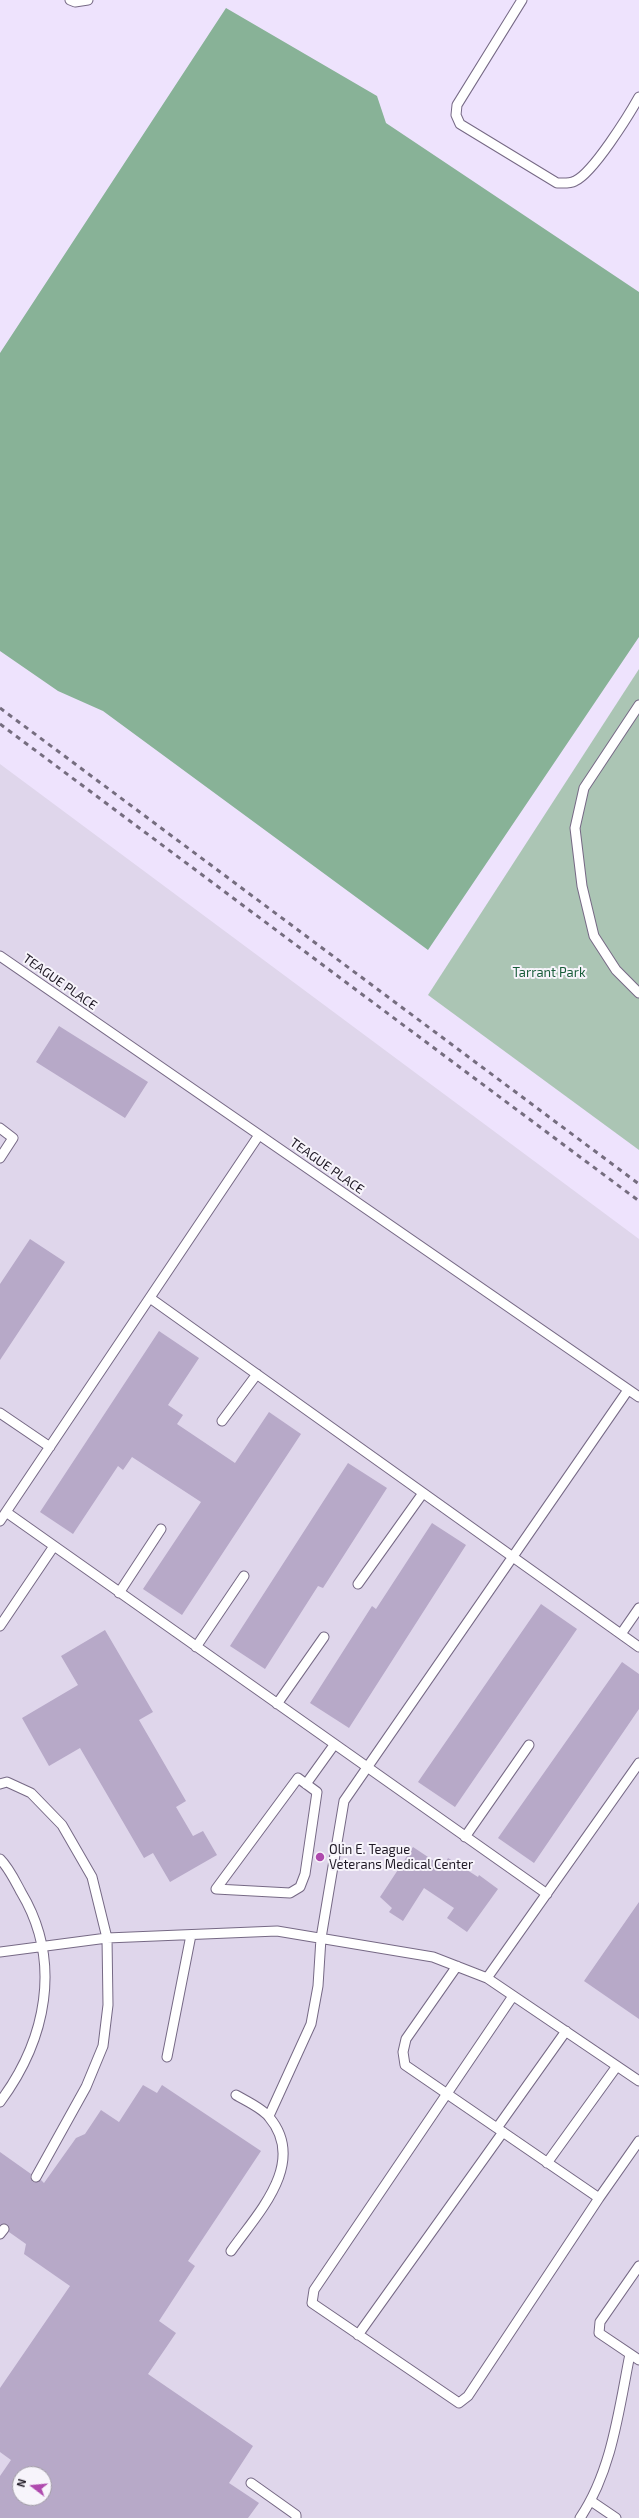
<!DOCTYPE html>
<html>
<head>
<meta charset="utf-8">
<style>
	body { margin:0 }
	#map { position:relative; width:639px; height:2518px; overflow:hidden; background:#eee3fd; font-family:"Exo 2",sans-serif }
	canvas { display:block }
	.north { position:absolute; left:12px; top:2466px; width:40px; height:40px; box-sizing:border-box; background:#f7f4fb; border:1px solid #a19da6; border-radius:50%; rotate:286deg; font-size:11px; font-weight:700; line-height:16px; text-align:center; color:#201a26 }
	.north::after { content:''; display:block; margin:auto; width:14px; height:18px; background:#af4aae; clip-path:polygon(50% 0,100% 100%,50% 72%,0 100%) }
</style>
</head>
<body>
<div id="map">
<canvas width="639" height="2518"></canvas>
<div class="north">N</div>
</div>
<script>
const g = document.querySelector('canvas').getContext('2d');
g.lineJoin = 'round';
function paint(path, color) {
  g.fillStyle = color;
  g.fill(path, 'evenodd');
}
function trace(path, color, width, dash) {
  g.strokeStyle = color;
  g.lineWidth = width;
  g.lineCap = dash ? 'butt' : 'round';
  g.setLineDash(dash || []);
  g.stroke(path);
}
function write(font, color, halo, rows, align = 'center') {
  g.font = font + ' "Exo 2",sans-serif';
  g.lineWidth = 4;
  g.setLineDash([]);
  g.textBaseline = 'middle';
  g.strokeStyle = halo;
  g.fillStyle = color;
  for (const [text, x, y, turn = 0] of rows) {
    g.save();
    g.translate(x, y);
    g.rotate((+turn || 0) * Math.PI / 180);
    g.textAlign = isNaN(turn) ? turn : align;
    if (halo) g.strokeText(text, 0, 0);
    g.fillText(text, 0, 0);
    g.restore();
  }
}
paint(new Path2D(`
	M0,764L639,1239V2518H0ZM20,2474H44V2498H20Z`), '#dfd6eb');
paint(new Path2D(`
	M639,669V1150L428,995Z`), '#abc5b4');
paint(new Path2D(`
	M226,8L377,96L386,123L639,292V637L428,950L103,711L58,691L0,651V353Z`), '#88b297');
paint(new Path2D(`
	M59,1026L148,1082L125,1118L36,1062Z
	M30,1239L65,1262L0,1360V1284Z
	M159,1331L199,1358L168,1405L183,1415L177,1424L235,1463L269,1412L301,1434L182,1615L143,1589L201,1502L132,1457L123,1470L118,1466L73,1534L40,1512Z
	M348,1463L387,1488L323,1588L318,1586L265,1669L230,1646Z
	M432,1523L466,1545L349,1728L310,1703L372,1606L376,1609Z
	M541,1604L577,1629L455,1807L418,1782Z
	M105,1630L153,1712L139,1720L186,1801L176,1807L193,1836L203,1831L217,1855L170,1882L153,1853L144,1858L80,1748L49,1766L22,1718L78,1685L61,1656Z
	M622,1662L639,1674V1709L534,1863L498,1838Z
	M413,1847L443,1867L448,1858L478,1877L479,1875L498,1889L467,1932L447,1918L454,1908L424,1888L403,1921L389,1912L392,1908L380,1897Z
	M639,1902V2019L584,1981Z
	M143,2085L157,2093L162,2085L261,2151L188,2261L195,2266L159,2321L176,2333L148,2374L253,2446L229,2483L259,2503L248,2518H0V2476L11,2460L0,2452V2388L70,2286L24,2254L26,2244L9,2232L7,2224L0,2225V2152L31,2174L30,2177L33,2182L41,2180L44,2183L76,2138L85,2134L101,2110L119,2122ZM20,2474H44V2498H20Z`), '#b7a9c8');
const lane = new Path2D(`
	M70,0L75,2L88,0
	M522,0L457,105L456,115L460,124L557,183C563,183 569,184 575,181C593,173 629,115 639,97
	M639,705L584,788L575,828L582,886L594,936L616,970L639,993
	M0,956L639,1397
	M0,1128L13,1138L0,1158
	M259,1135L6,1512L547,1894
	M150,1298L639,1647
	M0,1413L50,1447
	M222,1421L257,1374
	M0,1521L6,1512
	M358,1584L423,1493
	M119,1593L161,1529
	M0,1626L54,1546
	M621,1634L639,1608
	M196,1647L244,1576
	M277,1704L324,1637
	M298,1778L317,1792L305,1874L300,1887L290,1893L216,1889Z
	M0,1784L7,1782L31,1793L62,1825L92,1877L107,1938L108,2005L103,2046L86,2087L36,2177
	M306,1784L334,1745
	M465,1837L529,1745
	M0,1859C9,1868 15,1881 21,1892C63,1962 46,2040 0,2102
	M0,1952L107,1938L277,1931L433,1957L487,1978L639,2081
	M457,1966L406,2039L403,2052L405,2065L599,2198L639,2141
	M487,1978L639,1763
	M513,1996L314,2290L312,2303L459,2403L468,2396L599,2198
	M167,2057L191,1935
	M269,2116L311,2024L318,1986L321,1938L344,1801L628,1390
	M497,2128L566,2031
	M547,2163L617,2066
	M0,2234L4,2229
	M231,2251C257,2214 308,2163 269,2117C262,2108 246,2101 236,2095
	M639,2266L600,2322L599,2333L639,2360
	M358,2335L503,2132
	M251,2483L296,2515V2518
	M591,2501L616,2518
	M580,2518C612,2471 619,2409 630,2354`);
trace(lane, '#766985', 11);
trace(lane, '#fff', 9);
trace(new Path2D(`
	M0,708L639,1184
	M0,724L639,1201`), '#756d7f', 3, [5, 5]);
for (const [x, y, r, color] of [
	[320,1857,5,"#af4aae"]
]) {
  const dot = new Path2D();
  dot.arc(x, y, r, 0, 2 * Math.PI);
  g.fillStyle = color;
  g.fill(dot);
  trace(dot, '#f7f4fb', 1.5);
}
write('13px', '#195d3a', '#f7f4fb', [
	["Tarrant Park",549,973]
]);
write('13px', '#201a26', '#f7f4fb', [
	["TEAGUE PLACE",60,982,35],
	["TEAGUE PLACE",327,1166,35]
]);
write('13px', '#201a26', '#f7f4fb', [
	["Olin E. Teague",329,1850],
	["Veterans Medical Center",329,1865]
], 'left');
</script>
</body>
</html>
